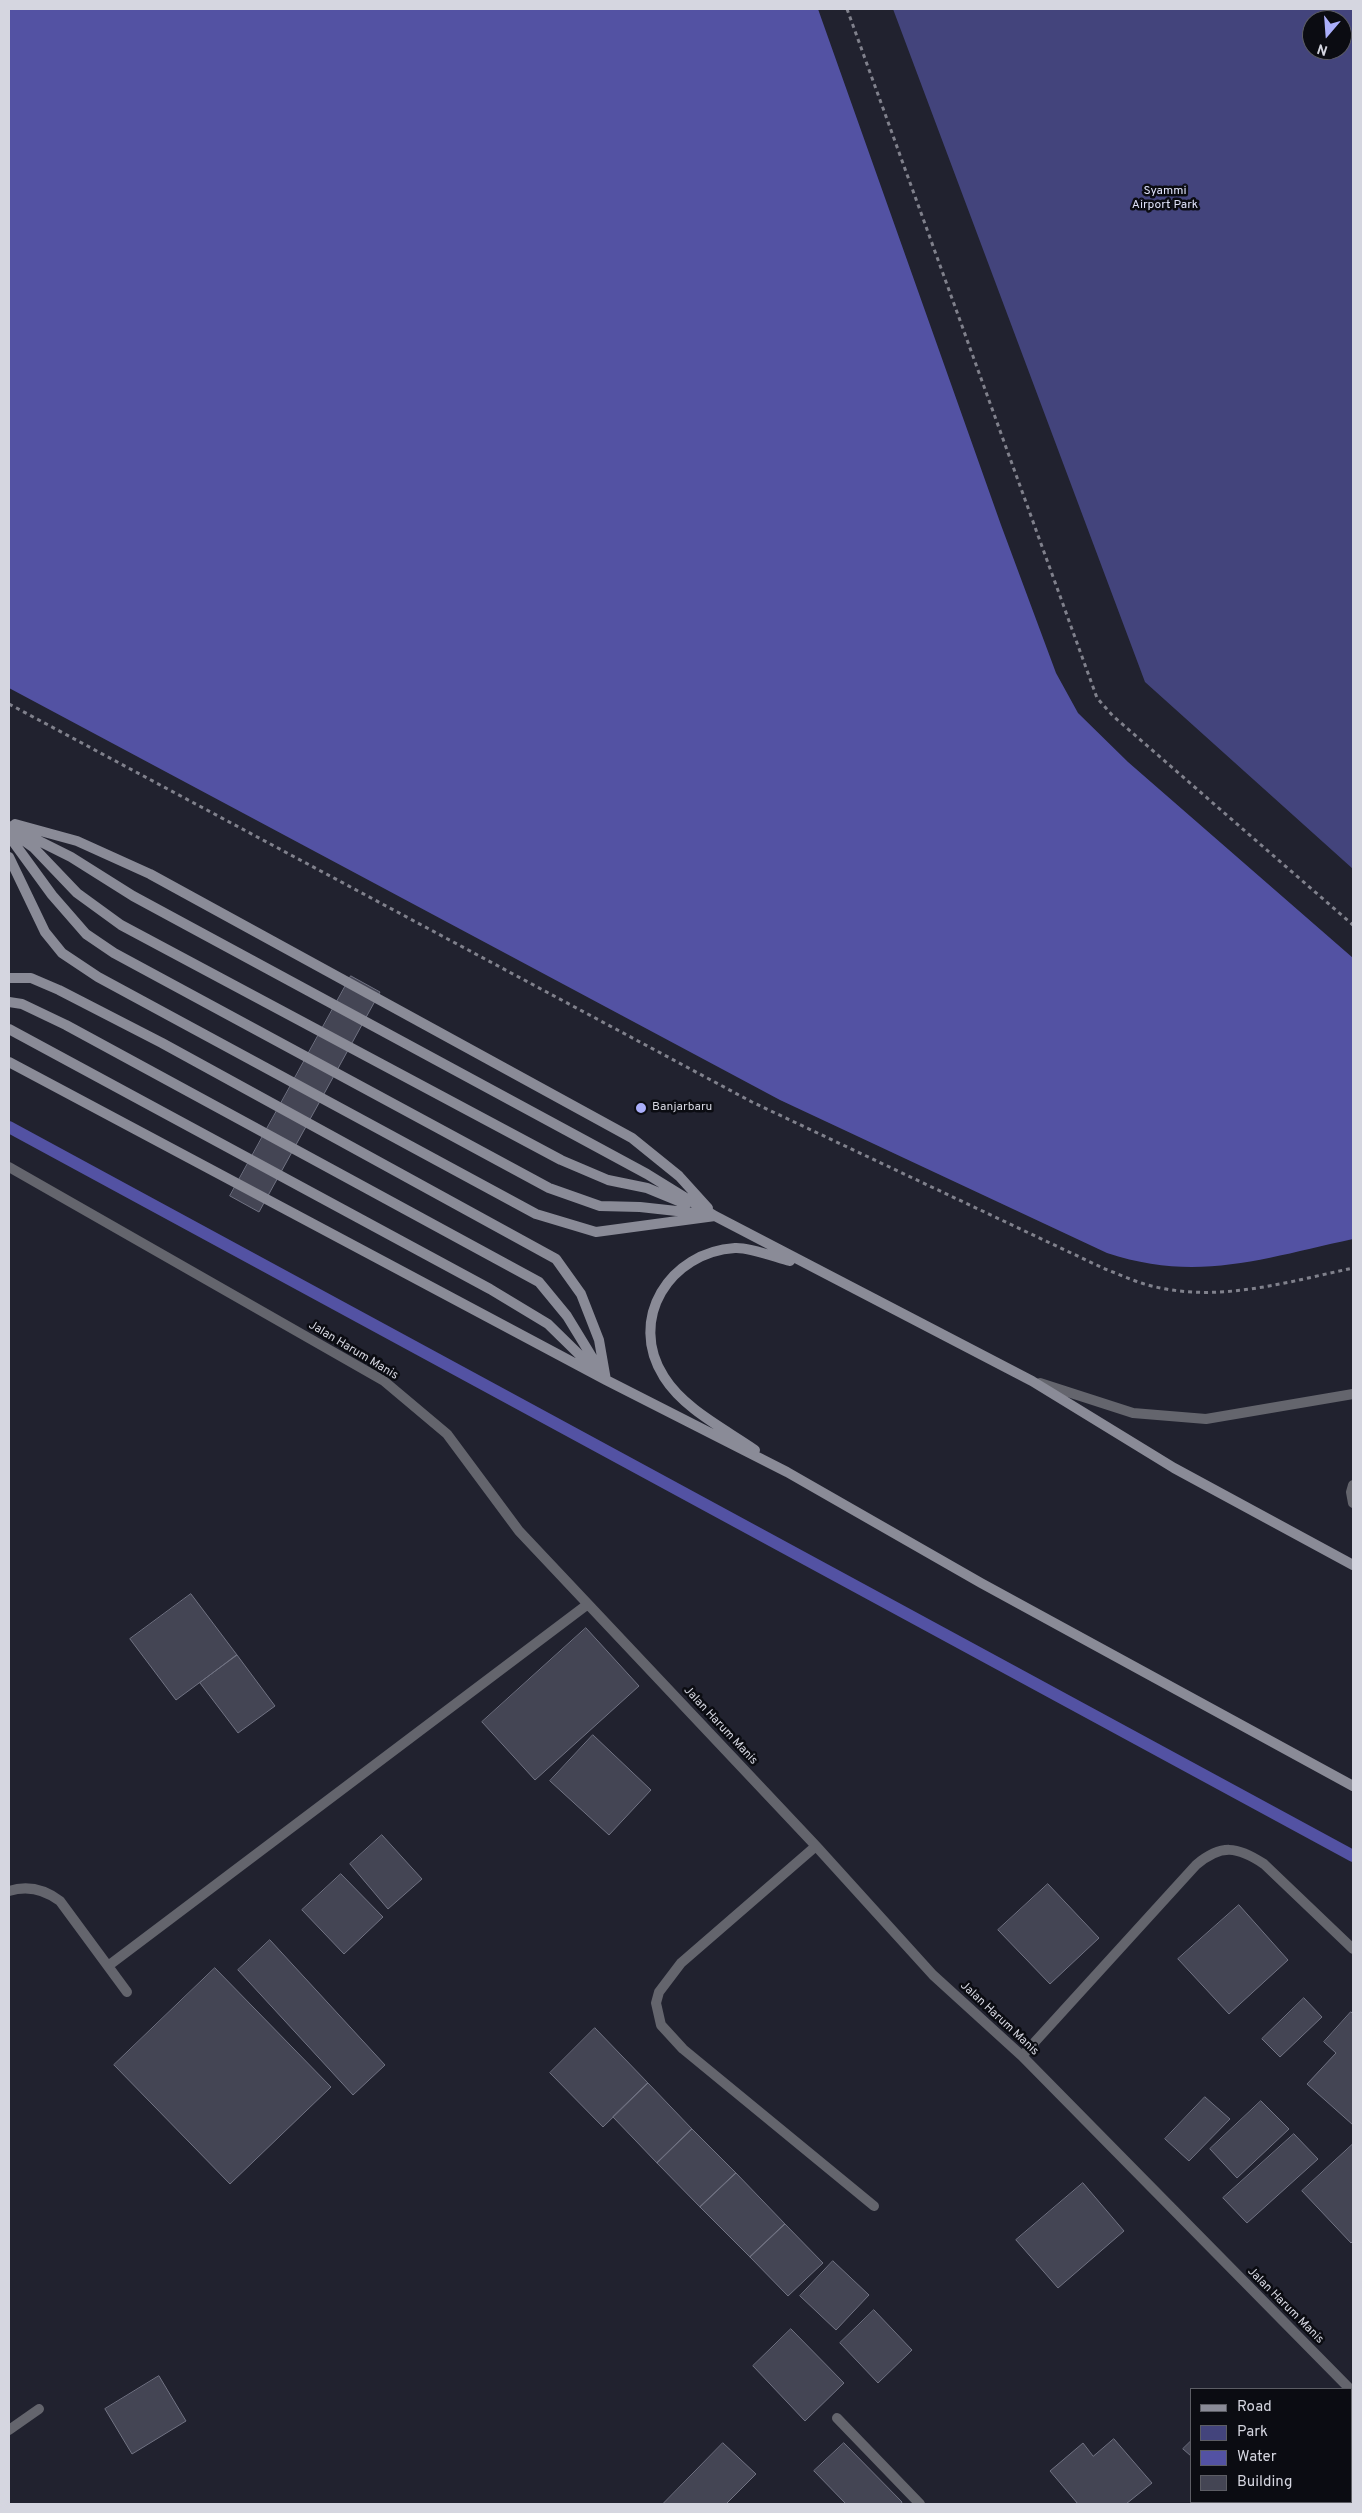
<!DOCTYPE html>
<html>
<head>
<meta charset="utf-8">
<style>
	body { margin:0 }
	#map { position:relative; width:1362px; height:2513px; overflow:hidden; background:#21222f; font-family:Overpass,sans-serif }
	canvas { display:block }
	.frame { position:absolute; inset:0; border:10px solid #d5d6e0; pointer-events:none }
	.legend { position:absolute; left:1190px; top:2388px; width:162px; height:115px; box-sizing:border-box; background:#0b0c12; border:1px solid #5c5d64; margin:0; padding:6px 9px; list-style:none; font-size:15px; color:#d5d6e0 }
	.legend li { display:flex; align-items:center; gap:10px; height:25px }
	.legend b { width:25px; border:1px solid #5c5d64 }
	.north { position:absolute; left:1302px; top:10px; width:50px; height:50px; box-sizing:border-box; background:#0b0c12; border:1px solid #5c5d64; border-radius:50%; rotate:198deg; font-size:14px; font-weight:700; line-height:20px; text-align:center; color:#d5d6e0 }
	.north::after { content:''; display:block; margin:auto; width:18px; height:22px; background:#abaffb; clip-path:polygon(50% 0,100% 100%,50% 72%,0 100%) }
</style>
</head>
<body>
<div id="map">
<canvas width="1362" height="2513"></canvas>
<div class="frame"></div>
<ul class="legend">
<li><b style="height:6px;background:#8a8b97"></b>Road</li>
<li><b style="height:14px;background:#43447c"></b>Park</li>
<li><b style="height:14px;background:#5352a3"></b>Water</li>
<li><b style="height:14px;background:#444554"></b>Building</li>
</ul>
<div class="north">N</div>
</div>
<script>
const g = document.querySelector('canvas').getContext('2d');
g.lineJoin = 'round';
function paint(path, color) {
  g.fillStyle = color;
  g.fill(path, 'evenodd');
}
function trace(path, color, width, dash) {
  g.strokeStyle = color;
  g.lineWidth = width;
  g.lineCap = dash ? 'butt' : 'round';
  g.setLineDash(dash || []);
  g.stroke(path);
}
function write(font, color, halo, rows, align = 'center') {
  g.font = font + ' Overpass,sans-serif';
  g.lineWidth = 5;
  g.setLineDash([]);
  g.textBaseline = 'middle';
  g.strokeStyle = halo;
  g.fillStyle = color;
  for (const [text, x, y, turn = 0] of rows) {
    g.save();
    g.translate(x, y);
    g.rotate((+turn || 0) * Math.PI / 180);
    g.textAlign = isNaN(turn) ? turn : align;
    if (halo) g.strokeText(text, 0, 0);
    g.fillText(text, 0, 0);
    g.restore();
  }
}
paint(new Path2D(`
	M893,9H1353V869L1145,682ZM1312,20H1342V50H1312Z`), '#43447c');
paint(new Path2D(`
	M9,9H818L1001,525L1056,673L1078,713L1128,762L1353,958V1239C1264,1258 1198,1283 1107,1253L780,1100L9,688Z`), '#5352a3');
trace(new Path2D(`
	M9,1127L1353,1856`), '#5352a3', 12);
const building = new Path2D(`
	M351,976L380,992L259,1212L230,1196Z
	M191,1594L237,1655L176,1700L130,1639Z
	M586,1628L639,1686L535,1780L482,1722Z
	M237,1655L275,1706L238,1733L200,1683Z
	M593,1735L651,1790L609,1835L550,1781Z
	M382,1835L422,1879L388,1909L350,1864Z
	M341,1874L383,1917L344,1954L302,1910Z
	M1048,1884L1099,1938L1050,1984L998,1930Z
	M1239,1905L1288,1960L1229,2014L1178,1959Z
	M270,1940L385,2065L353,2095L238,1970Z
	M215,1968L331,2087L230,2184L114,2065Z
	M1304,1998L1322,2017L1280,2057L1262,2039Z
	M1351,2012L1353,2014V2125L1307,2084L1336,2053L1324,2042Z
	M595,2028L648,2083L603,2127L550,2073Z
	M648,2083L692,2129L657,2163L613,2117Z
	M1205,2097L1230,2119L1189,2161L1165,2139Z
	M1261,2101L1289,2129L1237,2178L1210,2149Z
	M692,2129L736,2173L700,2207L657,2163Z
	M1294,2134L1318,2159L1247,2223L1223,2198Z
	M1353,2144V2241L1351,2243L1302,2191Z
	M736,2173L785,2224L750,2257L700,2207Z
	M1083,2183L1124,2231L1058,2288L1016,2240Z
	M785,2224L823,2263L788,2296L750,2257Z
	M833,2261L869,2295L836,2330L800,2296Z
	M874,2310L912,2350L878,2383L840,2343Z
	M791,2329L844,2383L805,2421L753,2366Z
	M159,2376L186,2421L132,2454L105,2409Z
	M1114,2439L1152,2483L1126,2504H1078L1050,2471L1083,2443L1093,2456Z
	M1191,2441V2456L1183,2449Z
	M723,2443L756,2474L726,2504H663Z
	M844,2443L902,2502L901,2504H846L814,2471Z
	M1351,2454L1353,2457V2480L1351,2482Z
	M1291,2502H1328L1325,2504H1293Z`);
paint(building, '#444554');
trace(building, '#717383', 1);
trace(new Path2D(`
	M847,9L1097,698L1113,716L1353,925
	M9,704L752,1102L1105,1269C1119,1274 1133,1281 1148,1285C1216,1304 1287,1282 1353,1268`), '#80818c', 3, [4, 4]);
trace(new Path2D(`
	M1040,1383L1133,1413L1206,1419L1353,1394
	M1353,1485L1351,1492L1353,1503
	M837,2418L920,2504
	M9,2430L39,2409`), '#64656d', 10);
trace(new Path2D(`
	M9,1167L384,1381L447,1434L519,1531L816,1846L933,1975L1022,2056L1350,2389
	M816,1846L681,1963L659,1992L656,2003L661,2025L683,2049L874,2206
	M9,1891C28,1885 44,1889 60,1901L127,1992
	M108,1966L588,1604
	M1022,2056L1196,1865C1221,1844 1237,1846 1264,1864L1353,1949`), '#64656d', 10);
trace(new Path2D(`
	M15,824L77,841L150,874L632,1138L679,1176L708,1208
	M9,826L71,857L133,896L647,1174L715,1216L1032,1381L1174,1468L1353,1565
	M16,835L34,848L77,893L121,925L561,1160L608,1180L647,1188L686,1204
	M9,836L52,895L86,934L114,953L549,1188L600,1206L640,1207L704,1214
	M9,857L45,932L62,953L98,977L536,1214L596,1232L715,1216
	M9,978H31L59,990L162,1043L556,1259L581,1294L599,1340L606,1380
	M9,1002L22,1004L66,1025L539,1282L567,1316L603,1375
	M9,1029L490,1289L548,1324L594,1369
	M9,1062L606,1380L787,1472L981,1583L1353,1786
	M755,1450C725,1429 684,1409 664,1377C627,1319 670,1252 735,1248C749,1247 775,1257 790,1261`), '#8a8b97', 10);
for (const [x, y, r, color] of [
	[641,1108,6,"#abaffb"]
]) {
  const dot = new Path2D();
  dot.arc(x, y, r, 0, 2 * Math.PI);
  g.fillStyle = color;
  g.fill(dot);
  trace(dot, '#0b0c12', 2);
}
write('12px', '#dee1f8', '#0b0c12', [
	["Syammi",1165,192],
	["Airport Park",1165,206]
]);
write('12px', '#d5d6e0', '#0b0c12', [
	["Banjarbaru",652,1108]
], 'left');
write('12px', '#d5d6e0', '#0b0c12', [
	["Jalan Harum Manis",353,1351,31],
	["Jalan Harum Manis",720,1726,47],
	["Jalan Harum Manis",999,2019,43],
	["Jalan Harum Manis",1285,2306,45]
]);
</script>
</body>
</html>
